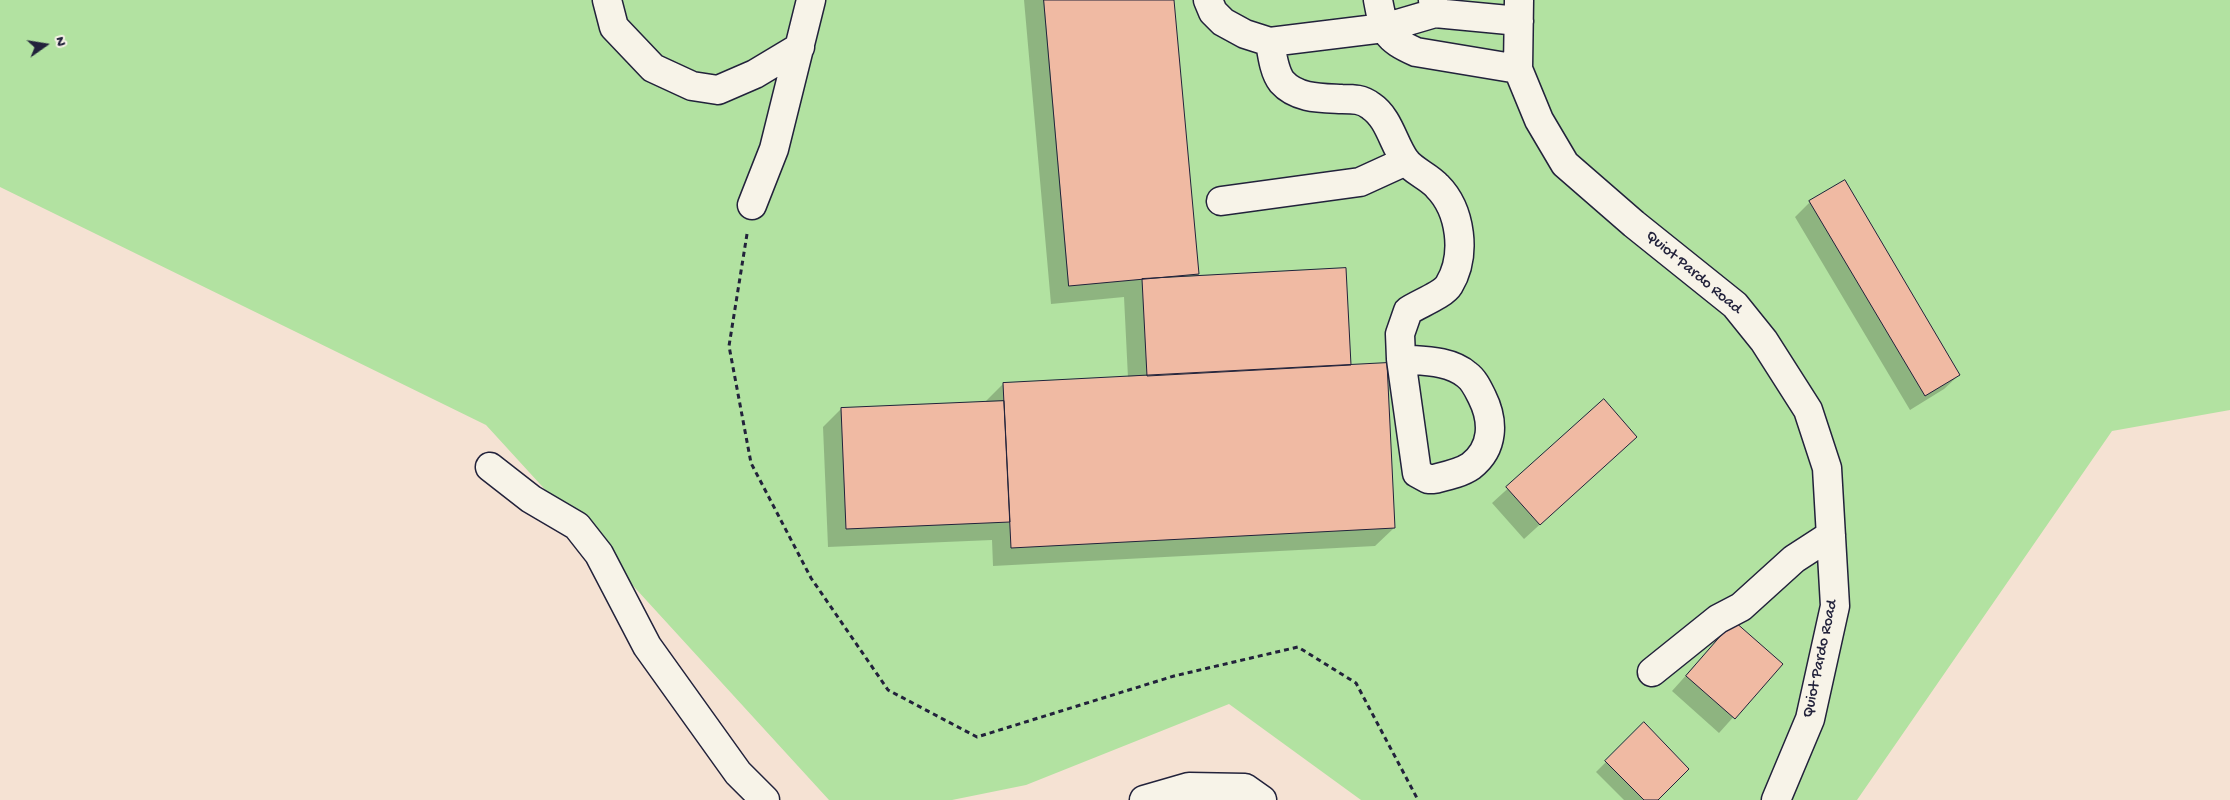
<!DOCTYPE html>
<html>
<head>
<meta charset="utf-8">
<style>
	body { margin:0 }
	#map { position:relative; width:2230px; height:800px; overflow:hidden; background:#f5e2d3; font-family:"Gochi Hand",sans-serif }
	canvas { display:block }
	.north { position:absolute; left:20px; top:20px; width:50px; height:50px; -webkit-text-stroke:4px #f7f3e8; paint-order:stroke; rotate:77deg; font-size:14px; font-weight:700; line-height:20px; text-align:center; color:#22223b }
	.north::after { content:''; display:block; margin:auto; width:18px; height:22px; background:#22223b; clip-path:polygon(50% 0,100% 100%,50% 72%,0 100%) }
</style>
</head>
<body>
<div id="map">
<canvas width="2230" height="800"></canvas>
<div class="north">N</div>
</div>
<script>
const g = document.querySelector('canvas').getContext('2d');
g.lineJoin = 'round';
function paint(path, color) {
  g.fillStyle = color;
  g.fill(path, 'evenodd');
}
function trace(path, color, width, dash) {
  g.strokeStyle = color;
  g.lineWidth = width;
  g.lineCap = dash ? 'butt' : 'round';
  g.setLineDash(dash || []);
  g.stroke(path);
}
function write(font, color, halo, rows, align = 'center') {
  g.font = font + ' "Gochi Hand",sans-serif';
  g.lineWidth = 4;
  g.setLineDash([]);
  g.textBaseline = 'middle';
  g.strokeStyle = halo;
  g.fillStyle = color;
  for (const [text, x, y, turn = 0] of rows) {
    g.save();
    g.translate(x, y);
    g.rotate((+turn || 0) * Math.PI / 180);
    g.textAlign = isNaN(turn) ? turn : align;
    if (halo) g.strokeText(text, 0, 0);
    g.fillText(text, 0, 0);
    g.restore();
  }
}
paint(new Path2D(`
	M0,0H2230V410L2112,431L1857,800H1361L1229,704L1026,785L952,800H829L486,425L0,187Z`), '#b2e2a1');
paint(new Path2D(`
	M1024,0H1173L1198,276L1344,269L1350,366L1394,528L1375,546L993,566L992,540L828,547L823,427L841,409L984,403L1003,384L1128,378L1124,297L1051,304Z
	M1810,202L1959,375L1944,389L1910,410L1795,217Z
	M1604,401L1636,437L1524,539L1492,503Z
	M1734,622L1781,664L1719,733L1672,691Z
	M1644,724L1656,800H1624L1596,772Z`), '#0003');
const building = new Path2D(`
	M1044,0H1174L1199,274L1069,286Z
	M1845,180L1960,375L1925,396L1809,201Z
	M1346,268L1351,365L1147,376L1142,279Z
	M1387,363L1395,528L1011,548L1003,383Z
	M1604,399L1637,437L1540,525L1506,487Z
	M1004,401L1010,522L846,529L841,408Z
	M1734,621L1783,664L1735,719L1686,676Z
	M1644,722L1689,769L1658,800H1644L1605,761Z`);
paint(building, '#f0baa3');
trace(building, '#22223b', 1);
const minor = new Path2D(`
	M607,0L614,27L653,68L692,86L718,90L755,74L800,47
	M1208,0L1213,12L1223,22L1245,34L1270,42L1384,28L1435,13
	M1378,0C1384,32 1385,38 1416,52L1518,69
	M1433,0L1435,13L1519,21
	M1519,0L1518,69L1539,120L1565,164L1634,224L1735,305L1764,341L1808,410L1827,468L1835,606L1810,719L1776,800
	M1270,42C1272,54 1274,72 1282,82C1297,99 1322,98 1342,99C1354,99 1362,99 1371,106C1389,118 1393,143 1405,160C1413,171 1428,176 1437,186C1461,210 1467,255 1449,285C1443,295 1418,304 1408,311L1400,334L1401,359L1417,473L1428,479H1434C1446,476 1461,473 1471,466C1494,448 1494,421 1482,397C1478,389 1474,380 1467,375C1450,360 1422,361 1401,359
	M1221,201L1360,182L1406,161
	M752,205L774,149L811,0
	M490,467L531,499L577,526L599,554L647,646L738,773L765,800
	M1652,672L1718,619L1741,607L1794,559L1831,535
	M1144,800L1189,787L1245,788L1262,800`);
trace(minor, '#22223b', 31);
trace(new Path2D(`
	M747,234L729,346L751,463L811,578L888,690L977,737L1174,676L1298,647L1356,683L1418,800`), '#22223b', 3, [5, 4]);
trace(minor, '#f7f3e8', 28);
write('16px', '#22223b', '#f7f3e8', [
	["Quiot Pardo Road",1693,273,40],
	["Quiot Pardo Road",1821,659,-78]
]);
</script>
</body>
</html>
